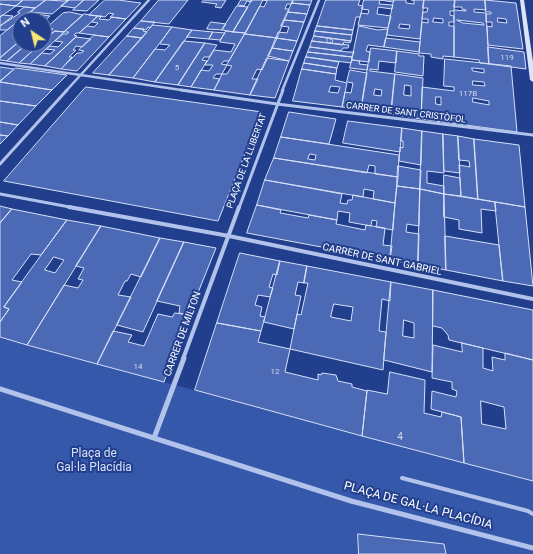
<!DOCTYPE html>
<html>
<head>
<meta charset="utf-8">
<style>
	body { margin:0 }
	#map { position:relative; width:533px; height:554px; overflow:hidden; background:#223f8d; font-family:Roboto,sans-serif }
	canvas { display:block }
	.north { position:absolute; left:12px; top:12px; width:40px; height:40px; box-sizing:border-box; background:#223f8d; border:1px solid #7a8cbb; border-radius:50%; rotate:325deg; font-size:11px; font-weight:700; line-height:16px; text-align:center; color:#fff }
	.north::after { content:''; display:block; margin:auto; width:14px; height:18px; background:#f7e773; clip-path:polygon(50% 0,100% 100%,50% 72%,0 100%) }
</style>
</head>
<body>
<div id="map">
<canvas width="533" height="554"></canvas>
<div class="north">N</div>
</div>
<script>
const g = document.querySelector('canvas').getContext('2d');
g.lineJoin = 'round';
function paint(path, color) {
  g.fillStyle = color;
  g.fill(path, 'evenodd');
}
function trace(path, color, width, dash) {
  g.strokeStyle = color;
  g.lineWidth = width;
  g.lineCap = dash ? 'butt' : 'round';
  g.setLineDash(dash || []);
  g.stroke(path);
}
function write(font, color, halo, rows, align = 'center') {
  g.font = font + ' Roboto,sans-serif';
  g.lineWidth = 4;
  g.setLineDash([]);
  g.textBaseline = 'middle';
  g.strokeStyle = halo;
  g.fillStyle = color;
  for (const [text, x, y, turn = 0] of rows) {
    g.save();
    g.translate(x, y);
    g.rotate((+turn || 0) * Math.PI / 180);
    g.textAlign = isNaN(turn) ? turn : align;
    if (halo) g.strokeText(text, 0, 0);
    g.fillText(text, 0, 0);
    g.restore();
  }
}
paint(new Path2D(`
	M0,338L533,481V554H0Z`), '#3658aa');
const building = new Path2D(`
	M0,0H23L16,6L0,4Z
	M23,0H46L35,8L16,6Z
	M46,0L64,1L69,0L52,14L31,12Z
	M69,0H84L75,8L61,6Z
	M84,0H99L87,11L73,10Z
	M105,0H118L141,3L126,19L110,17L114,14L109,13L105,17L89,15Z
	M159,0H188L169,24L141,21Z
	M204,0H226L221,8L215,7L217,4L202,2Z
	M241,0H252L251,2L247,1L244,6L238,5Z
	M252,0H263L245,33L233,32Z
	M263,0H293L292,4H287L285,9H289L277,38L245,34L260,6L264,7L267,1Z
	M293,0H312L310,5L292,3Z
	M326,0H360L358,5L363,6L360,17H356L353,30L317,26Z
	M364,0H394L393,2L380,0L379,4L393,5L392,9L378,7L377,14L391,16L388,28L358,25L361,13L368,14L369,10L362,9Z
	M394,0H406V3L414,4V0H411H424L420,39L387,35ZM400,24L410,25L409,29L399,28Z
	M424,0H455L454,11H450V15L454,16V22H449V26H454V57L443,56V59L431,57V54L419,53L422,22L428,23V19H422L423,12H427L428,8H423ZM434,18L443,19V23L433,22Z
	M455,0H485L486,10L474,9V12L486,13L489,64L480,63L479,60L454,57V10L466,11V10L462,9V7H454ZM457,20L483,23L484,25L463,23Z
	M485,0L516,3L523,49L488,45L487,26L492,27V22H486V14H491V12H486ZM498,18L506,19L507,23L498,22Z
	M292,3L310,5L307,14L288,12Z
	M0,4L16,6L0,17Z
	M237,6L248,7L233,32L222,30Z
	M25,7L35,8L7,30H0V26L20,13L18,12Z
	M70,12L83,15L64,32L55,31L44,40V34H47L53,29L46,28L63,13Z
	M288,12L307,14L304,22L284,20Z
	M28,13L50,16L44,21L24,19L20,20Z
	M84,14L98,16L79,33H76L74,35L77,36L45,66L30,64L42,53L50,54L55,50L46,49L50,46L58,47L63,42L55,41L63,34H67L69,32H64Z
	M3,15L13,16L0,26V17Z
	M98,16H102L99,19L109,20L112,17L126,19L109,37L79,33L87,26L94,27L98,23L92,22Z
	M20,20L18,24H20V41L0,58V36Z
	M284,20L304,22L297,41L276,38L278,32L287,33L289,27L281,26Z
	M141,21L155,22L150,28L148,27L146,30L134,28Z
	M211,22L226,24L222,30L207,29Z
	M153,25L172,27L133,78L109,75Z
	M317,26L327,27L353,30L352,35L315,31Z
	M359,26L378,30L388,29L384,47L368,45L366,51L370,52L369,62L352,60Z
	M172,27L192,30L155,82L133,78L155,49L165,50L170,45L160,44Z
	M134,28L144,29L143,31L147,32L142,38L127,36Z
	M192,30L213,32L209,39L187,37Z
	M55,31L64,32L30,64L19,63L40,44H44V40Z
	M226,31L245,33L229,61H224L221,64L227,65L222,74H216L213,78L220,79L214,90L191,87L201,70L209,71L213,65H205L214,50L231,52L235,44L220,42Z
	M315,31L334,33L352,35L351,41L314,36Z
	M213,32L225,33L220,40L209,39Z
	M245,34L277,38L262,70L257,69L252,79H258L250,95L214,90L222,74H227L232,66L227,65Z
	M94,35L109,37L77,71L61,69L77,53H81L84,51L79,50Z
	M127,36L142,38L109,75L93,73Z
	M314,36L344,40L351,41L350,43L344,42L343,45L312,41Z
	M76,37L91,39L82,47L76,46L73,50H76L69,57H72L61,69L45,66Z
	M276,38L297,41L293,51L272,48Z
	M386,38L420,42L419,52L384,47Z
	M20,41V44H27L7,61L0,60V58Z
	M184,41L205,43L178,85L155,82Z
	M312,41L349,45L348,48H343L341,51L310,47Z
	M205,43L217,45L209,57H204L202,60L207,61L191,87L178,85Z
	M27,44H40L19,63L7,61Z
	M310,47L348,52H354L352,57L308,52Z
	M488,47L524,52L526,69L489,64Z
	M272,48L293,51L289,61L268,56Z
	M371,48L397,51L396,63L379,61L378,70L370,69V71L395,74L391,114L361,110ZM375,89L382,90L381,96L374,95Z
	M397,51L419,54V56H424L423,76L395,72Z
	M308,52L352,57V60L351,63L306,57Z
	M306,57L339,62L337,68L304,63Z
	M267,58L289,61L275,98L250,95Z
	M445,59L511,66L517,132L421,119L422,87L454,91V87L444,86ZM472,68L484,69V73L473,71ZM473,81L484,82L485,86L473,85ZM436,97H441V105L436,104ZM473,98L489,101V105L473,102Z
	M352,60L360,61L359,64L368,65L367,70L350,68Z
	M304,63L337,68L336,74L302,69Z
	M0,67L14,69L0,81Z
	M16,68L67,75L52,90L0,82Z
	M302,69L336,74L335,80L347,83L342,107L293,101ZM331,86L340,87L338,93L329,92Z
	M350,70L367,73L361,110L342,107L345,92L351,93L353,83L347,82Z
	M395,74L423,78L421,119L391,114ZM405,85L411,86V96L404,95Z
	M0,82L52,90L36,106L0,101Z
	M86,87L262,112L218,221L4,181Z
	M0,101L36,106L18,125L0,122Z
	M289,112L336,119L329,144L281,137Z
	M348,121L402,128L400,152L343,143Z
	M0,122L18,125L8,136L0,135Z
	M402,128L422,131L421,165L399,161L400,147L403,148V141H401Z
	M422,131L443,134L444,173L427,171V183L444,186V194L420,189Z
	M443,134L458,136L460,173L444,171Z
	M0,135L8,136L0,144Z
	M458,136L474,139L478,199L461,196L459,165L470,167L469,161L459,160Z
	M281,137L399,155L398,177L375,174V166L369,165L367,173L274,158ZM310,154L316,155L315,160L308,159Z
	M474,139L519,145L525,207L478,199Z
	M274,158L398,177L395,203L373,199L374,191L364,189L363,197L265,180Z
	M398,166L421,170L420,189L397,186Z
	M444,175L460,178L461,196L444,194Z
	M265,180L342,194L340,203L347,204L348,200H352L353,195L395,203L393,230L376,227L377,221L372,220L371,226L349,222L350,213L338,211L337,220L257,205Z
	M397,186L420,189L419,226L407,224L406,232L419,234L418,265L390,260Z
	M420,189L444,194L446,270L418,265Z
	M444,194L495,202L496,211L481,209L482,233L459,229V220L444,217Z
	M495,202L525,207L533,286L503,281Z
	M257,205L281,210L280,213L308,218L309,215L337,220L336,224L365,230L366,225L385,228L383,245L392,246L390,260L247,233Z
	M0,206L12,209L0,223Z
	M12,209L67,220L41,255L31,254L12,280L22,282L4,307L9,309L0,322V223Z
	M67,220L101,226L27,345L0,337V322L9,309L4,307ZM54,257L64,260L55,273L45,270Z
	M101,226L160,238L141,277L131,274L127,281H125L118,295L131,297L97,364L27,345L64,285L78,288L83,280L78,279L84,268L76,266Z
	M445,236L499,245L503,281L446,270Z
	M160,238L184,242L143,332L117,325Z
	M184,242L216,248L189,315L179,313L180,306L157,301Z
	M240,253L280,261L277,275L273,274L269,287L273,288L270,297L258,295L255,305L262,307L260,316L265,317L261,331L217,323Z
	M280,261L307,266L304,283L298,282L295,295L301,296L294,329L264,322Z
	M307,266L391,282L390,301L382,299L379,331L386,332L383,370L290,349L297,314L301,315L308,283H304ZM334,304L353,307L351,321L331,317Z
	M391,282L433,290L432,372L384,360ZM404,320L414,323V338L403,336Z
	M433,290L533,310V360L449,340L448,335L442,328L433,326Z
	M175,313L189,315L164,382L97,364L113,331L132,335L128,342L144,346L158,314L172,317Z
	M217,323L261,331L258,342L290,349L285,372L318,380V374L321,375L322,373L336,375L338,381L352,384V387L367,391L362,436L195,390Z
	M462,343L483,348V368L493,371L492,357L505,360V353L533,360V481L464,463L461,417L431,409L432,391L456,397L457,391L452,389V382L432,378L433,345L462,352ZM481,401L504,407L506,429L482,424Z
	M390,372L425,380L424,413L441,417L442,412L461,417L464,463L362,436L367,390L387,394Z
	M358,534L444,544L446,554H359Z`);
paint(building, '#4b69b4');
trace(building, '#d6e0f8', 1);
trace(new Path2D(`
	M402,478L528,511L533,514`), '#b1c2eb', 4);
trace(new Path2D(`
	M0,63L188,91
	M66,91L149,0
	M282,91L319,0`), '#b1c2eb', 2.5);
trace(new Path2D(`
	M181,90L277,104L533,135
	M0,164L67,90
	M0,194L75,208
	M239,208L283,90`), '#b1c2eb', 3);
trace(new Path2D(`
	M69,207L229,236L533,299
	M183,359L239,207`), '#b1c2eb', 4);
trace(new Path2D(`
	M0,389L351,501L533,548
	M154,438L184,358`), '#b1c2eb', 5);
paint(new Path2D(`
	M520,0H524L533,62V82L530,80Z`), '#dce4f9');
write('8px', '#d2daec', null, [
	["15",329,41],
	["119",507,58],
	["5",177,68],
	["117B",468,94],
	["14",138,367],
	["12",275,372]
]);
write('9px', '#fff', '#223f8d', [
	["CARRER DE SANT CRISTÒFOL",406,113,7],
	["PLAÇA DE LA LLIBERTAT",247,161,-70]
]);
write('10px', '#fff', '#223f8d', [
	["CARRER DE SANT GABRIEL",382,260,12],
	["CARRER DE MILTON",183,334,-70]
]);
write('10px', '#d2daec', null, [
	["4",400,437]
]);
write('12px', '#d6e0f8', '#223f8d', [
	["Plaça de",94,454],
	["Gal·la Placídia",94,468]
]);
write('12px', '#fff', '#223f8d', [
	["PLAÇA DE GAL·LA PLACÍDIA",418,506,15]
]);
</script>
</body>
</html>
